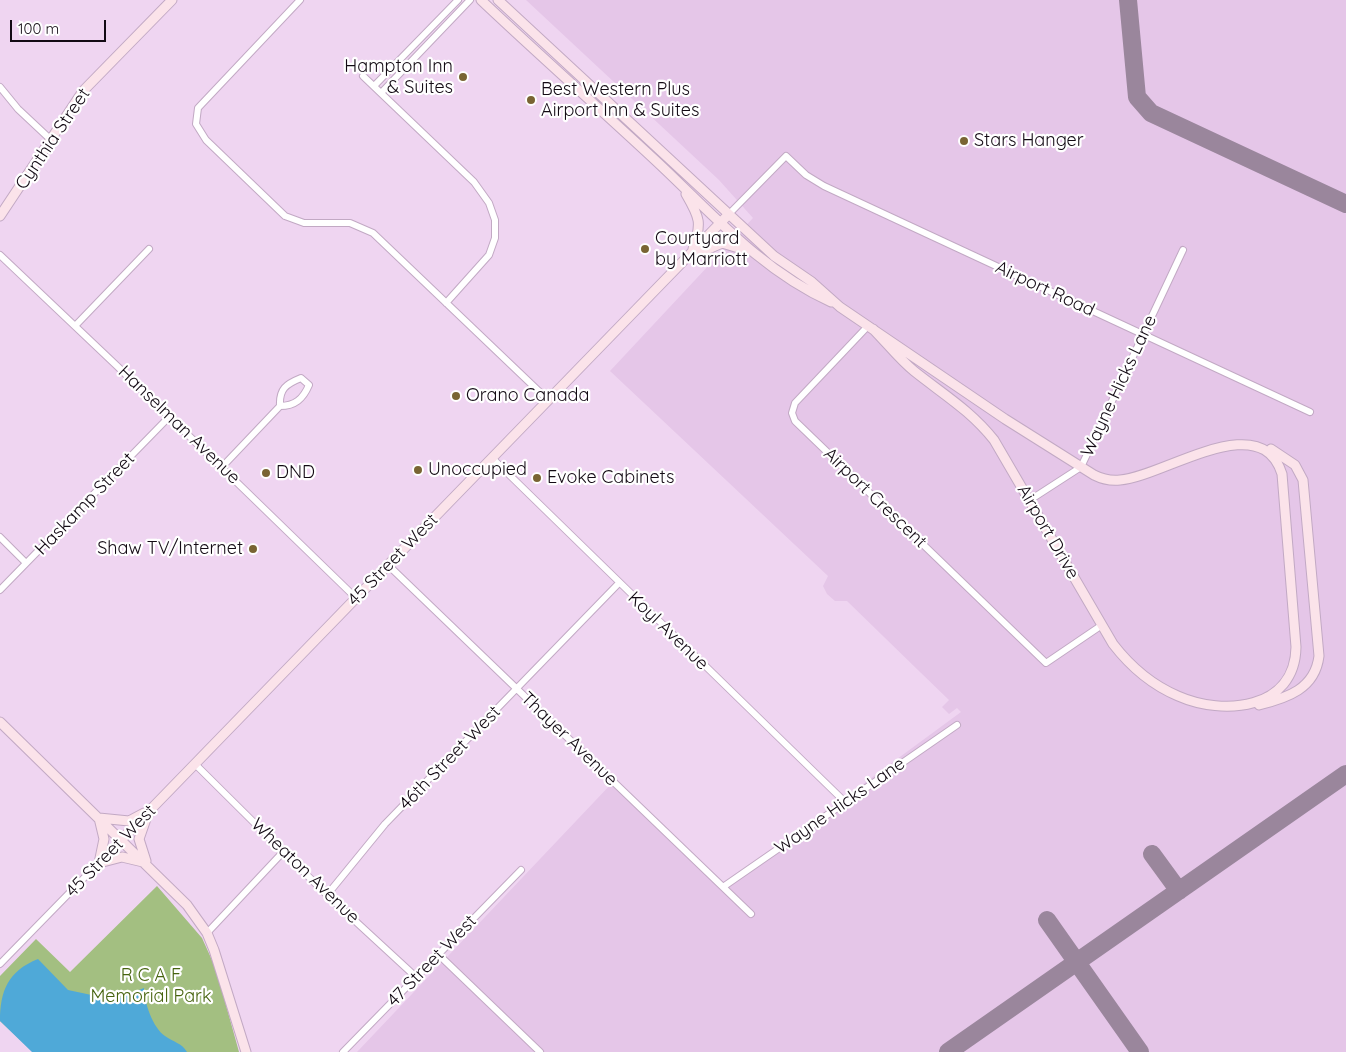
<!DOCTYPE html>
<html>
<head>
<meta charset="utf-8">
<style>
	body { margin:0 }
	#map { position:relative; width:1346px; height:1052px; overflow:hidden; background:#efd5f1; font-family:Quicksand,sans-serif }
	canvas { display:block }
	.scale { position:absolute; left:10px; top:20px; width:96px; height:22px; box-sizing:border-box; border:2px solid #130a14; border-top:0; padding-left:6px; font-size:15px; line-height:18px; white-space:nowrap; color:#130a14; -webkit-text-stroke:4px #fff; paint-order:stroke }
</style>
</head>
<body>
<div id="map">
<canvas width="1346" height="1052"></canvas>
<div class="scale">100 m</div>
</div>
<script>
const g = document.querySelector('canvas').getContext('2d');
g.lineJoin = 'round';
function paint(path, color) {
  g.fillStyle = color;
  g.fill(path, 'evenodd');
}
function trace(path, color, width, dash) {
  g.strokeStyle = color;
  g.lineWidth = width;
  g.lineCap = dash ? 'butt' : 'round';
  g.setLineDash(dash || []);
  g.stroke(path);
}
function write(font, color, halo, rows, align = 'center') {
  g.font = font + ' Quicksand,sans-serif';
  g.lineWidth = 4.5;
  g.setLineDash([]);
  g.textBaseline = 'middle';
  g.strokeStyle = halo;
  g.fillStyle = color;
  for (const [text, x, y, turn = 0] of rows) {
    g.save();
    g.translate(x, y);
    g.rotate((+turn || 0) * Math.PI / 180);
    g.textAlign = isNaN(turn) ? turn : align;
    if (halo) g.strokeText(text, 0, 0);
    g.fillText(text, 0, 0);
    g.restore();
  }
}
paint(new Path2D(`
	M526,0H1346V1052H357L613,782L723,887L961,712L957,708L949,714L942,707L949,700L920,672L847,601H835L827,594L823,586L828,576L610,371L753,218L719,180Z`), '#e5c6e8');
paint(new Path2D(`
	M157,886L202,938L216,969L239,1052H33L0,1021V976L36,939L70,972Z`), '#a3bf81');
paint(new Path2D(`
	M38,959L68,990L115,1000L144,988C144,1002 153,1028 165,1036C173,1042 182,1043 187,1052H32L0,1021C0,991 8,971 38,959Z`), '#4fa9d8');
trace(new Path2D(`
	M1128,0L1137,97L1151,113L1346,204
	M1152,854L1179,891
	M1047,920L1140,1052
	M948,1052L1346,774`), '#9a869c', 18);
const street = new Path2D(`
	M300,0L198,108L196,124L206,140L285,216L304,223H350L373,233L548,400
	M363,76L474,182L489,203L495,220V238L489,255L446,303
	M374,86L458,0
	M0,87L18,109L50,139
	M381,93L470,0
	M728,215L786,156L806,175L824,186L1310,412
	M0,255L117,366L356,598
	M75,326L149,249
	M868,326L795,403L792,413L795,421L1046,663L1102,625
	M492,458L845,802
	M222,467L280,406C295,406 303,399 309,385L301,378C286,384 279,389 280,406
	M1030,500L1081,467L1183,250
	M0,537L26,563
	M388,565L751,914
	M0,590L169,417
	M195,764L327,895L416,977
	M723,887L957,725
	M327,895L385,824L619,583
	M207,933L284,851
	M439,955L540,1052
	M0,964L122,839
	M343,1052L521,870`);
const secondary = new Path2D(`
	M481,0C538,54 597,106 655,160C711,212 760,270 831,302
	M498,0L774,256L812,282L840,307L1005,419L1094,475C1102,479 1111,481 1120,480C1163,477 1261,406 1282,474L1296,647C1295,710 1223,716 1178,696C1152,685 1130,666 1113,644L994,440C970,410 944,395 914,371C899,359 887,343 873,329
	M686,194C700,218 702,223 693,249
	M0,216L83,91L172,0
	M692,256L722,243L745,250
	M1259,705C1287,698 1315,689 1319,656L1303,480L1295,465L1271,449
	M0,722L187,905L207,933L214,950L246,1052
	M99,818L104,839L99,863L122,857L143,862
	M99,818L129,821L144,813
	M122,839L728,215
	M146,861L139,839L147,816`);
trace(street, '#c2a9c4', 8);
trace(secondary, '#c2a9c4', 11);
trace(street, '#fff', 6);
trace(secondary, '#fbe3ea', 9);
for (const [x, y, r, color] of [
	[463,77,5,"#796433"],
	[531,100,5,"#796433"],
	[964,141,5,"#796433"],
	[645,249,5,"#796433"],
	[456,396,5,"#796433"],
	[418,470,5,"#796433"],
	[266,473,5,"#796433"],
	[537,478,5,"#796433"],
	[253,549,5,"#796433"]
]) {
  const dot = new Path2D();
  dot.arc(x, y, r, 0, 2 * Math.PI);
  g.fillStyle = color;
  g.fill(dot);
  trace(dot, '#fff', 2);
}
write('18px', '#130a14', '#fff', [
	["Hampton Inn",453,67,"right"],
	["& Suites",453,88,"right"],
	["Best Western Plus",541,90],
	["Airport Inn & Suites",541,111],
	["Stars Hanger",974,141],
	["Courtyard",655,239],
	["by Marriott",655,260],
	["Orano Canada",466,396],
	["Unoccupied",428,470],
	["DND",276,473],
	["Evoke Cabinets",547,478],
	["Shaw TV/Internet",243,549,"right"]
], 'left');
write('18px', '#130a14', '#fff', [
	["Cynthia Street",53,139,-56],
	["Airport Road",1045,289,25],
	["Wayne Hicks Lane",1119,386,-65],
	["Hanselman Avenue",179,425,44],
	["Airport Crescent",875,498,44],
	["Haskamp Street",85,504,-46],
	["Airport Drive",1048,532,60],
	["45 Street West",393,560,-46],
	["Koyl Avenue",668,631,44],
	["Thayer Avenue",569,739,44],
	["46th Street West",450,758,-46],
	["Wayne Hicks Lane",840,806,-35],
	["45 Street West",111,851,-46],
	["Wheaton Avenue",305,871,44],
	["47 Street West",432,961,-46]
]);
write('18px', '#46630e', '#fff', [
	["R C A F",151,976],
	["Memorial Park",151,997]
]);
</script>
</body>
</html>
